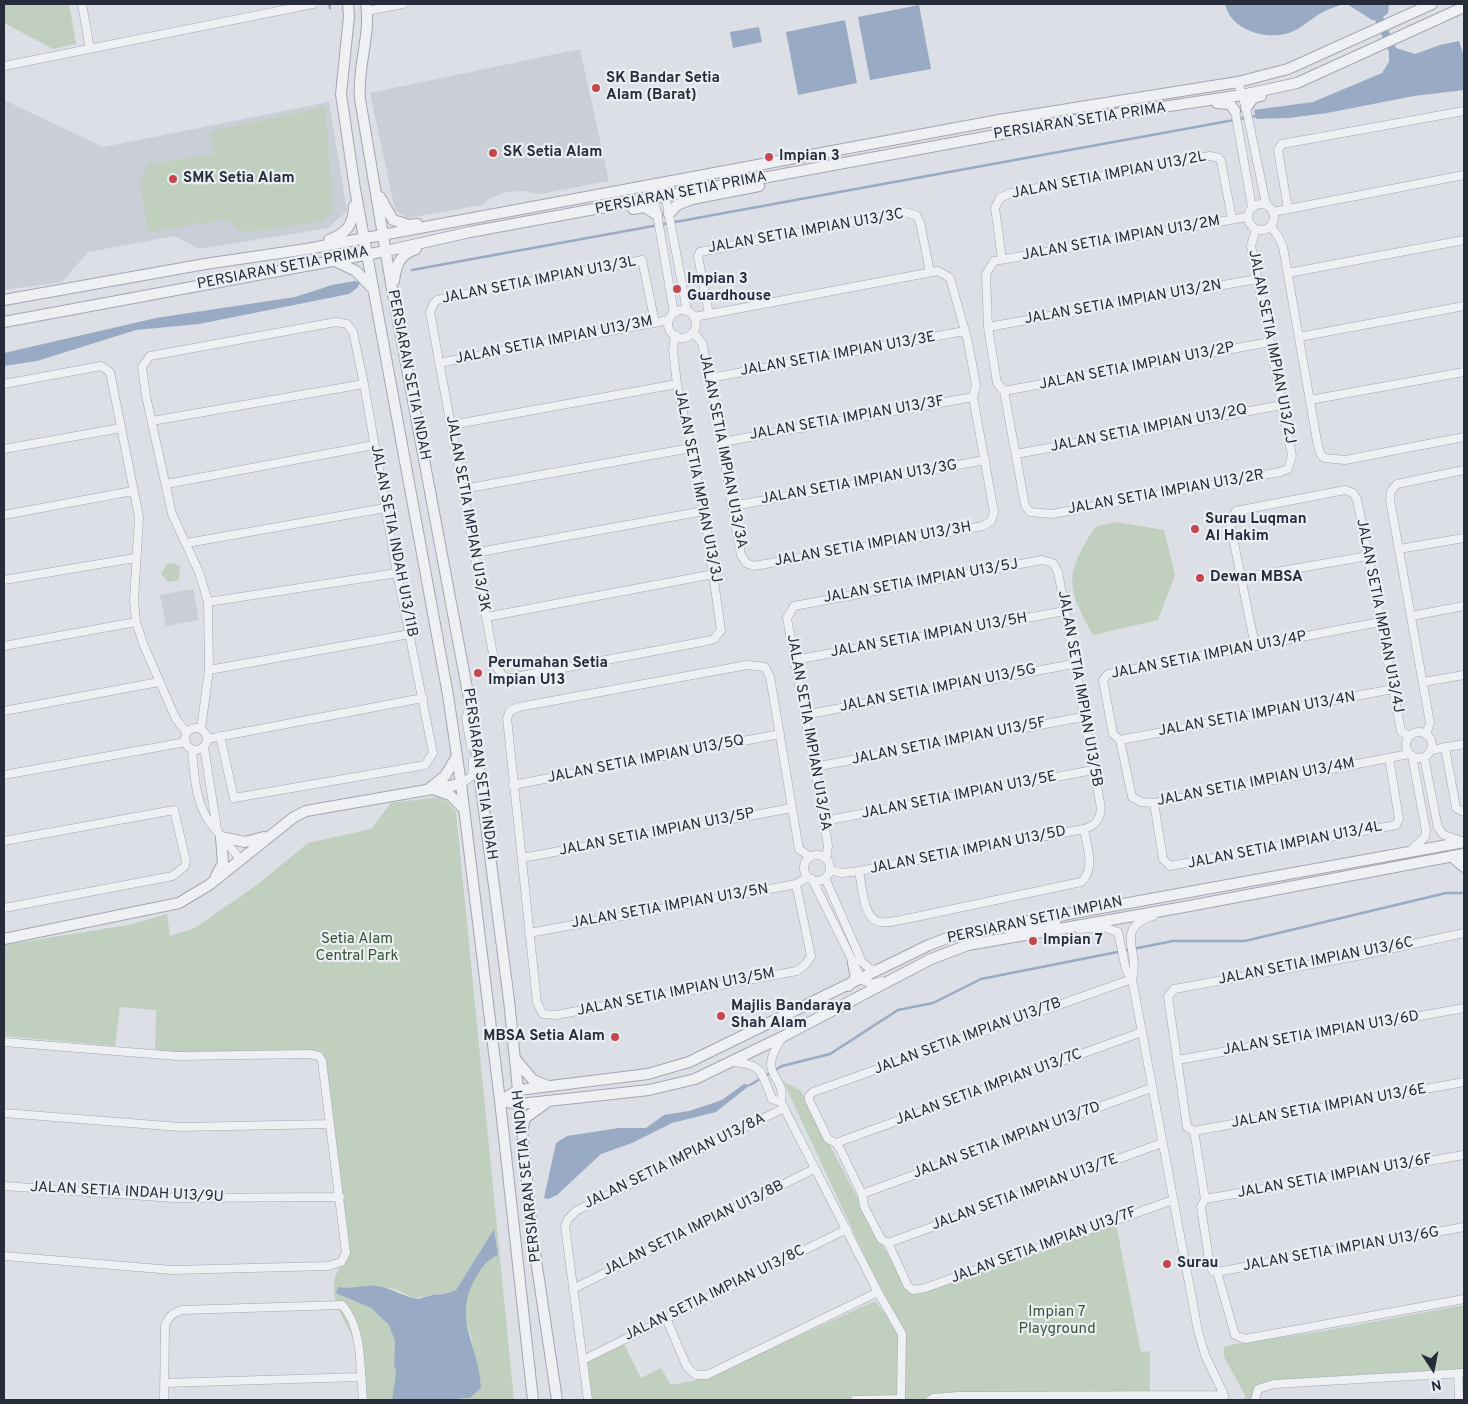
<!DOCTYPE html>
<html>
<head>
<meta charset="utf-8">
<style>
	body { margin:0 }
	#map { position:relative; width:1468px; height:1404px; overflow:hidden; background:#dcdfe6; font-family:Overpass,sans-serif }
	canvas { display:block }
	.frame { position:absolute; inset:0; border:5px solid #272c3b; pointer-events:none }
	.north { position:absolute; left:1408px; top:1344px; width:50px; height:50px; -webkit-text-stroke:4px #ebeef3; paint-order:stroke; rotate:169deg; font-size:14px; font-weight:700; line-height:20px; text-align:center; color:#272c3b }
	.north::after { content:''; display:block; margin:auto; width:18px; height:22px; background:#272c3b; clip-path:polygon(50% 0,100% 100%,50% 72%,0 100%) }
</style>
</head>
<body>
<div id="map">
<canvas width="1468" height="1404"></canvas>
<div class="frame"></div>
<div class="north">N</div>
</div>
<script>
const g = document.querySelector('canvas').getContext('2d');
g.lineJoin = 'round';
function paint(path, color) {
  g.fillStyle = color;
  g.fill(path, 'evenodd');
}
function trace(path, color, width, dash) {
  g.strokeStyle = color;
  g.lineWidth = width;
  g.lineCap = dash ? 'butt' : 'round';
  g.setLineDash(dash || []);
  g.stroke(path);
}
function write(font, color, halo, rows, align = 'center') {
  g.font = font + ' Overpass,sans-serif';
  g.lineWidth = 4.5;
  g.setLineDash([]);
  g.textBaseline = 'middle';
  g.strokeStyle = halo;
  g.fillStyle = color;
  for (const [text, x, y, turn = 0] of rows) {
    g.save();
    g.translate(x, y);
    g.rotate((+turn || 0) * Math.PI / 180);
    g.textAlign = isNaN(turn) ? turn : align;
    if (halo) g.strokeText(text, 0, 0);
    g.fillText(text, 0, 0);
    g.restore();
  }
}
paint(new Path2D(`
	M580,49L609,181L540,194L524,191L507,192L492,197L482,205L407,218L395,210L370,93Z
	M4,100L103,147L329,102L347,211L328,228L199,249L175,236L88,252L62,282L4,290Z
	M193,589L199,620L166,626L160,595Z`), '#caced7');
paint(new Path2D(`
	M4,4H69L76,44L53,49L4,23Z
	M325,107L333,209L323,221L243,233L227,219L148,232L140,182L148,164L214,154L210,131Z
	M1115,522L1164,530L1175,575L1158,620L1093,635C1065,586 1065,574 1095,527Z
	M172,563L180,566L179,580L168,582L161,574L167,564Z
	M438,797L447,802L456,812L514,1400H463L459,1398H470L474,1394C474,1381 475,1368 474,1355C471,1318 454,1315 476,1276C482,1266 487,1259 498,1255L494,1229L456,1290L452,1292L414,1298L395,1289L365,1285L337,1293L371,1308L389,1325L395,1341L394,1364L396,1372L392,1400H366C364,1386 364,1368 360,1354C350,1321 316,1293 346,1259L318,1054L155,1053L156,1010L120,1007L115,1046L4,1036V945L128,925L167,914L170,936L195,928L258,884L308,843L371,829L391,803Z
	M783,1081L801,1091L908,1293L920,1294L1116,1224L1141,1352L1150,1351V1391L930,1400H588L583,1360L622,1340L641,1378L661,1368L671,1385L707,1378L875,1301L900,1332Z
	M1464,1305V1369L1272,1380L1259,1390L1258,1400H1245V1395L1224,1357V1347L1235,1344L1324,1331Z`), '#c1cfbe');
paint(new Path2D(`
	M1225,4H1343C1336,7 1328,9 1321,13C1309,20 1299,31 1285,34C1261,39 1231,29 1225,4Z
	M1347,4H1389L1388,13L1383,17L1396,48L1415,54L1440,45L1459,41L1464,56V90L1414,96L1327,113L1289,118L1256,119L1254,110L1313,102L1382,73L1389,62V52L1375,20H1372Z
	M919,5L931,69L870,80L858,17Z
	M845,20L857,83L798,95L786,32Z
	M759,27L762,42L733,48L730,32Z
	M355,281L360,283L357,288L349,294L199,324L136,330L37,361L4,366V353L156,318L295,297L332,285Z
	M744,1084L750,1085L716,1112L672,1123L632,1143L601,1154L557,1195L548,1199L544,1198L556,1143L567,1136L619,1128H646L664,1115L689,1111L722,1100Z
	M494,1229L498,1255C486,1260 481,1268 475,1279C452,1320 480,1347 481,1388L470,1398H460L463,1400H392L396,1372L394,1364L395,1341L389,1325L371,1308L336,1293L338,1287C352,1290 362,1284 377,1286C392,1288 406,1298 419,1299C431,1293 445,1296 456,1290Z`), '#98aac4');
trace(new Path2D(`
	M329,4L330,8
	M412,270L1256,116
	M750,1085L782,1066L830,1054L898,1010L933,1003L981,979L1173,941H1245L1446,893H1464`), '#98aac4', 2.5);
const minor = new Path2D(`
	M82,4L90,49
	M367,11L403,4
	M4,66L313,4
	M1238,82L1246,108L1266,204
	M1235,111L1252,207
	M663,183L687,311
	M652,185L674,313
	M1248 217a13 13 0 1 1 26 0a13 13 0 1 1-26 0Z
	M1288,209L1278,150L1282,144L1464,111
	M1273,212L1464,175
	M1247,217L994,261L986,274L988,327L997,383L1004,391L1025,505L1030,512L1052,514L1280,472L1288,469L1292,456L1251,246L1256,229
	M1270,226L1278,236L1283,247L1317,441L1320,453L1324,458L1345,460L1464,437
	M1002,259L995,208L1000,198L1011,193L1210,156L1219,158L1221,161L1232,219
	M1288,273L1464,240
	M668 324a14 14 0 1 1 28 0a14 14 0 1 1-28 0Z
	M709,314L698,256L700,252L904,212L916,215L920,222L930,272
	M655,323L642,260L437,300L434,303L430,312L495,665L503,676L510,678L707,641L714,639L721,630L704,511L677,384L673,350L675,335
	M988,327L1257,279
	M693,332L702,343L710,378L741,555L746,563L754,566L983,526L991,521L994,512L973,397L976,385L968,342L950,278L938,271L694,317
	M1299,337L1464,306
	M439,363L669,320
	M710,378L965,331
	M4,384L101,366L110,372L139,517L134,600L136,622L144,646L176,719L187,733
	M1004,391L1270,342
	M1310,400L1464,372
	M152,421L364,384
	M451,425L677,384
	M722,442L973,397
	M4,449L121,428
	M1016,454L1282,405
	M166,484L374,445
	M463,489L691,448
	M733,506L985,460
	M4,515L133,491
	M187,543L385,508
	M1399,549L1464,538
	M474,553L704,511
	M1241,578L1368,556
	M4,580L135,558
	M208,602L397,573
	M1411,616L1464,606
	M486,617L714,574
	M4,646L136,622
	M1255,646L1231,528V519L1236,511L1345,490L1353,493L1357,499L1401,731L1409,736
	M794,660L1065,611
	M209,670L410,634
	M1423,682L1464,675
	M469,709L466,718L471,746
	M4,711L159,682
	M804,715L1073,664
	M185 739a11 11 0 1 1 22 0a11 11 0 1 1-22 0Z
	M201,729L209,670L208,602L199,572L172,514L146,396L142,367L150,356L336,322L347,324L353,332L364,384L397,573L433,753L425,765L234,798L220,736
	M1406 745a13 13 0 1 1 26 0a13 13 0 1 1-26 0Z
	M1426,734L1430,723L1390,500L1391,491L1397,484L1464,470
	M207,739L423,698
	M1120,740L1113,734L1103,680L1108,674L1380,622
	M1120,740L1132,797L1141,802L1154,803L1409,754
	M1120,740L1393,689
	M204,747L217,829
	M1445,747L1456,808L1464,812
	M192,749C194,772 195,804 211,824C220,835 230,847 240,859
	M1431,750L1464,744
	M1424,757L1438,828L1444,835L1464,842
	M814,767L1083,717
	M4,775L186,742
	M461,784L472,776L473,760
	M513,785L780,734
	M1154,803L1163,859L1170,866L1396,825L1399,819L1389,758
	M824,821L1093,770
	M4,841L174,810L186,861L185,866L173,876L4,908
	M1409,852L1425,837L1426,831L1412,756
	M804 868a13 13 0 1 1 26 0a13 13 0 1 1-26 0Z
	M522,858L792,808
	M826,858L828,846L824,821L787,618L794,606L1042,560L1053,563L1058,572L1101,808C1100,820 1095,826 1084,829L859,871L842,873L830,870
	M859,871C862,885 863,920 880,922C890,924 902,919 911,918L1081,882C1096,869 1087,847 1084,829
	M825,878L862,962L870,969L877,970
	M812,879L862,980L872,984L881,981
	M796,884L811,956L806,964L797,971L556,1015L543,1014L537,1003L507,718L510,711L519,707L747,665L765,667L770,677L799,849L810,857
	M1079,929L1103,927L1118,932L1126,970L1132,979L1198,1331L1205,1355L1224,1395V1400
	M529,933L781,887L796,884L808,877
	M1464,933L1357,956L1174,989L1168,997L1187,1127L1194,1131L1205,1199L1201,1207L1210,1266L1213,1271L1217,1272L1235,1335L1245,1339L1464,1299
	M1132,979L813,1092L809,1096V1100L828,1139L836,1143L840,1149L862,1194L864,1206L881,1239L888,1243L908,1286L913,1290L925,1288L1173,1200
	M1132,979C1141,952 1113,928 1153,916
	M782,1038C755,1078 787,1073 781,1102L878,1292L902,1334L901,1400
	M4,1042L177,1056L310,1054L319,1056L322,1061L346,1253L341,1262L328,1266L172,1270L4,1256
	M1178,1060L1464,1008
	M732,1062C764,1064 761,1073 772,1099L781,1102
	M4,1113L180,1127L330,1124
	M1194,1131L1464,1082
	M836,1143L1142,1032
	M4,1186L174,1198L340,1197
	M862,1194L1151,1088
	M1205,1199L1464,1155
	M888,1243L1162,1143
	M1217,1272L1464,1227
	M573,1289L814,1169
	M666,1318L687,1367L696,1375H707L878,1292
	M583,1360L847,1229
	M1458,1373L1459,1400
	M164,1383L360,1377
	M164,1400L165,1325C169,1316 173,1313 182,1310L342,1305C363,1327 360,1371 363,1400
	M588,1400L565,1226L568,1219L576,1211L784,1108
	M855,1400L901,1399
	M930,1400L933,1398L959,1396L1224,1395
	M1255,1400L1258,1389L1274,1384L1464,1373`);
const tertiary = new Path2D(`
	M348,4L349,16L341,94L355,189L448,695L461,784L500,1101L533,1400
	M366,4C371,35 357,67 360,99L392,289L470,704L509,1000L533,1240L557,1400
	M1217,103L1230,104L1235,111
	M1246,108L1253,98L1261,96
	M999,120V124L1004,127L1034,122
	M380,197L393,220L409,225L417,224
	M633,209L645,207L657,215
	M669,214L677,205L692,199L759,186
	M329,240C347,233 353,225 354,206
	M333,260L356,271L373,289
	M394,281C396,265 400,254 416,249
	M4,300L205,264L307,249L999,120L1238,82L1288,69L1432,4
	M4,322L386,251L470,232L1077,120L1242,95L1297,83L1464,7
	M430,788L445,776L457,756
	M436,790L450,795L464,809
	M1451,856L1464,867
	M216,876L223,863L221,837L245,842L264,837
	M1008,929L1055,923L1056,927L1052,930
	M4,939L179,903L209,885L294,817L306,811L461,784
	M848,986L856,978L853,963
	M516,1060L533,1080L548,1086
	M500,1101L518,1090L648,1074L689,1062L929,945L958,934L1464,842
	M500,1101L520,1104L649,1090L695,1079L782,1037L931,959L968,945L1184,907L1464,854
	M523,1127L525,1118L546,1103`);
trace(minor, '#a2a6af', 9);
trace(tertiary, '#a2a6af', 12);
trace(minor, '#eff0f4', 8);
trace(tertiary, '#eff0f4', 10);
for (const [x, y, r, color] of [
	[596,88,5,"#c6464d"],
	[493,153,5,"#c6464d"],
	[769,157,5,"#c6464d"],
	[173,179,5,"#c6464d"],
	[677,289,5,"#c6464d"],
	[1195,529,5,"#c6464d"],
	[1200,578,5,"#c6464d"],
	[478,673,5,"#c6464d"],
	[1033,941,5,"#c6464d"],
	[721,1016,5,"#c6464d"],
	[615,1037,5,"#c6464d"],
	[1167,1264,5,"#c6464d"]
]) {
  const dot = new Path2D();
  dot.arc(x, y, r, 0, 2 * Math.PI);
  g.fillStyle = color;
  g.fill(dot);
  trace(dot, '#ebeef3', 2);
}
write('bold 15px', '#272c3b', '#ebeef3', [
	["SK Bandar Setia",606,79],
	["Alam (Barat)",606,96],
	["SK Setia Alam",503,153],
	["Impian 3",779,157],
	["SMK Setia Alam",183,179],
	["Impian 3",687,280],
	["Guardhouse",687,297],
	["Surau Luqman",1205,520],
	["Al Hakim",1205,537],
	["Dewan MBSA",1210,578],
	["Perumahan Setia",488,664],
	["Impian U13",488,681],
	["Impian 7",1043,941],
	["Majlis Bandaraya",731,1007],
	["Shah Alam",731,1024],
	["MBSA Setia Alam",605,1037,"right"],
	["Surau",1177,1264]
], 'left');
write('15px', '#272c3b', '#ebeef3', [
	["PERSIARAN SETIA PRIMA",1080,122,-9],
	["JALAN SETIA IMPIAN U13/2L",1109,176,-11],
	["PERSIARAN SETIA PRIMA",681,194,-11],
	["JALAN SETIA IMPIAN U13/3C",806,232,-10],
	["JALAN SETIA IMPIAN U13/2M",1121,239,-10],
	["PERSIARAN SETIA PRIMA",283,269,-11],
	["JALAN SETIA IMPIAN U13/3L",539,281,-11],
	["JALAN SETIA IMPIAN U13/2N",1123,303,-10],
	["JALAN SETIA IMPIAN U13/3M",554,341,-11],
	["JALAN SETIA IMPIAN U13/2J",1271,347,79],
	["JALAN SETIA IMPIAN U13/3E",838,355,-10],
	["JALAN SETIA IMPIAN U13/2P",1137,367,-11],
	["PERSIARAN SETIA INDAH",408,375,79],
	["JALAN SETIA IMPIAN U13/3F",847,419,-10],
	["JALAN SETIA IMPIAN U13/2Q",1149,429,-11],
	["JALAN SETIA IMPIAN U13/3A",722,451,79],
	["JALAN SETIA IMPIAN U13/3G",859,483,-10],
	["JALAN SETIA IMPIAN U13/3J",697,486,79],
	["JALAN SETIA IMPIAN U13/2R",1166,493,-10],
	["JALAN SETIA IMPIAN U13/3K",467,514,80],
	["JALAN SETIA INDAH U13/11B",393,541,79],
	["JALAN SETIA IMPIAN U13/3H",873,545,-10],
	["JALAN SETIA IMPIAN U13/5J",921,582,-10],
	["JALAN SETIA IMPIAN U13/4J",1379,616,79],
	["JALAN SETIA IMPIAN U13/5H",929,636,-10],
	["JALAN SETIA IMPIAN U13/4P",1209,656,-11],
	["JALAN SETIA IMPIAN U13/5G",938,689,-11],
	["JALAN SETIA IMPIAN U13/5B",1079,689,80],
	["JALAN SETIA IMPIAN U13/4N",1257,715,-10],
	["JALAN SETIA IMPIAN U13/5A",808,733,80],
	["JALAN SETIA IMPIAN U13/5F",949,742,-11],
	["JALAN SETIA IMPIAN U13/5Q",646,760,-11],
	["PERSIARAN SETIA INDAH",479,774,82],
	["JALAN SETIA IMPIAN U13/4M",1256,783,-11],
	["JALAN SETIA IMPIAN U13/5E",959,796,-11],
	["JALAN SETIA IMPIAN U13/5P",657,833,-11],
	["JALAN SETIA IMPIAN U13/4L",1285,846,-11],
	["JALAN SETIA IMPIAN U13/5D",968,851,-11],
	["JALAN SETIA IMPIAN U13/5N",670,907,-10],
	["PERSIARAN SETIA IMPIAN",1035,921,-12],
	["JALAN SETIA IMPIAN U13/6C",1316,962,-11],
	["JALAN SETIA IMPIAN U13/5M",676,993,-11],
	["JALAN SETIA IMPIAN U13/6D",1321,1034,-10],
	["JALAN SETIA IMPIAN U13/7B",968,1037,-20],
	["JALAN SETIA IMPIAN U13/7C",989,1088,-20],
	["JALAN SETIA IMPIAN U13/6E",1329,1107,-10],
	["JALAN SETIA IMPIAN U13/7D",1007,1141,-20],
	["JALAN SETIA IMPIAN U13/8A",675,1162,-26],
	["PERSIARAN SETIA INDAH",528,1176,-96],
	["JALAN SETIA IMPIAN U13/6F",1335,1177,-10],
	["JALAN SETIA INDAH U13/9U",127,1193,3],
	["JALAN SETIA IMPIAN U13/7E",1025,1193,-20],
	["JALAN SETIA IMPIAN U13/8B",694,1229,-26],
	["JALAN SETIA IMPIAN U13/7F",1044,1246,-20],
	["JALAN SETIA IMPIAN U13/6G",1341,1250,-10],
	["JALAN SETIA IMPIAN U13/8C",715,1294,-26]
]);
write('15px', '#385635', '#ebeef3', [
	["Setia Alam",357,940],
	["Central Park",357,957],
	["Impian 7",1057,1313],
	["Playground",1057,1330]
]);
</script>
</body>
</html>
